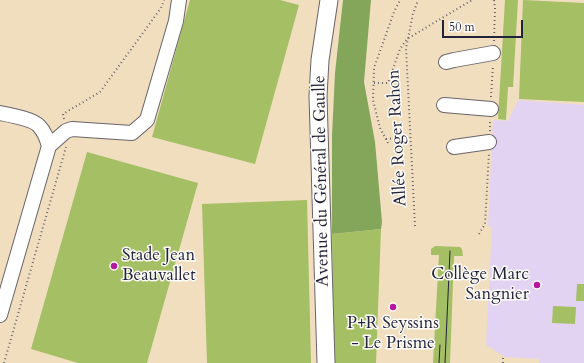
<!DOCTYPE html>
<html>
<head>
<meta charset="utf-8">
<style>
	body { margin:0 }
	#map { position:relative; width:584px; height:363px; overflow:hidden; background:#f0debf; font-family:Cardo,serif }
	canvas { display:block }
	.scale { position:absolute; left:442px; top:20px; width:81px; height:18px; box-sizing:border-box; border:2px solid #22223b; border-top:0; padding-left:5px; font-size:12px; line-height:14px; white-space:nowrap; color:#22223b; -webkit-text-stroke:3px #fdfcf7; paint-order:stroke }
</style>
</head>
<body>
<div id="map">
<canvas width="584" height="363"></canvas>
<div class="scale">50 m</div>
</div>
<script>
const g = document.querySelector('canvas').getContext('2d');
g.lineJoin = 'round';
function paint(path, color) {
  g.fillStyle = color;
  g.fill(path, 'evenodd');
}
function trace(path, color, width, dash) {
  g.strokeStyle = color;
  g.lineWidth = width;
  g.lineCap = dash ? 'butt' : 'round';
  g.setLineDash(dash || []);
  g.stroke(path);
}
function write(font, color, halo, rows, align = 'center') {
  g.font = font + ' Cardo,serif';
  g.lineWidth = 3;
  g.setLineDash([]);
  g.textBaseline = 'middle';
  g.strokeStyle = halo;
  g.fillStyle = color;
  for (const [text, x, y, turn = 0] of rows) {
    g.save();
    g.translate(x, y);
    g.rotate((+turn || 0) * Math.PI / 180);
    g.textAlign = isNaN(turn) ? turn : align;
    if (halo) g.strokeText(text, 0, 0);
    g.fillText(text, 0, 0);
    g.restore();
  }
}
paint(new Path2D(`
	M518,100L584,105V363H539V359L505,357L486,345L492,227L488,226L493,120L508,121Z`), '#e3d3f2');
paint(new Path2D(`
	M190,0H280L299,5L255,164L152,137Z
	M505,0H518L513,87H508L506,120L498,119Z
	M523,0L584,3V102L519,99Z
	M87,152L198,183L147,363H78L31,349Z
	M307,200L311,363H207L202,204Z
	M381,229L376,363H334L332,234Z
	M435,246L460,247L462,249L463,256H454L450,363H433L439,255H431V249Z
	M577,284H584V301H576Z
	M553,306L576,307L575,324L552,323Z`), '#a5bf65');
paint(new Path2D(`
	M343,0H371L364,82L375,142L382,222L381,229L332,234V136L335,73Z`), '#84a65a');
const minor = new Path2D(`
	M446,62L454,60L493,53
	M444,105L491,109
	M0,113C10,115 33,119 39,126C45,132 47,139 49,146
	M454,147L489,142
	M0,315L49,146L66,131L72,129L132,133L147,120L176,21L179,0`);
const major = new Path2D(`
	M326,363L318,96L320,60L329,0`);
trace(minor, '#6a6469', 16);
trace(major, '#6a6469', 19);
trace(new Path2D(`
	M494,41L495,8L494,0
	M374,83H388L400,49L407,39L472,0
	M491,97L493,65
	M64,119L63,114L100,92L161,8L164,0
	M490,131V121
	M386,139L410,137
	M388,143L380,128L373,100L374,68L394,12L400,0
	M415,226L406,48L413,14L418,0
	M479,234L485,224L489,153
	M4,363L66,147
	M503,363V356`), '#6a6469', 2, [1, 3]);
trace(minor, '#fff', 14);
trace(major, '#fff', 17);
trace(new Path2D(`
	M439,363L440,345
	M445,363L450,251`), '#22223b', 1);
for (const [x, y, r, color] of [
	[114,266,4,"#b5179e"],
	[537,285,4,"#b5179e"],
	[393,307,4,"#b5179e"]
]) {
  const dot = new Path2D();
  dot.arc(x, y, r, 0, 2 * Math.PI);
  g.fillStyle = color;
  g.fill(dot);
  trace(dot, '#fdfcf7', 1.5);
}
write('17px', '#22223b', '#fdfcf7', [
	["Allée Roger Rahon",398,138,-93],
	["Avenue du Général de Gaulle",322,181,-91]
]);
write('17px', '#22223b', '#fdfcf7', [
	["Stade Jean",122,256],
	["Beauvallet",122,276],
	["Collège Marc",529,275,"right"],
	["Sangnier",529,295,"right"],
	["P+R Seyssins",393,324,"center"],
	["- Le Prisme",393,344,"center"]
], 'left');
</script>
</body>
</html>
